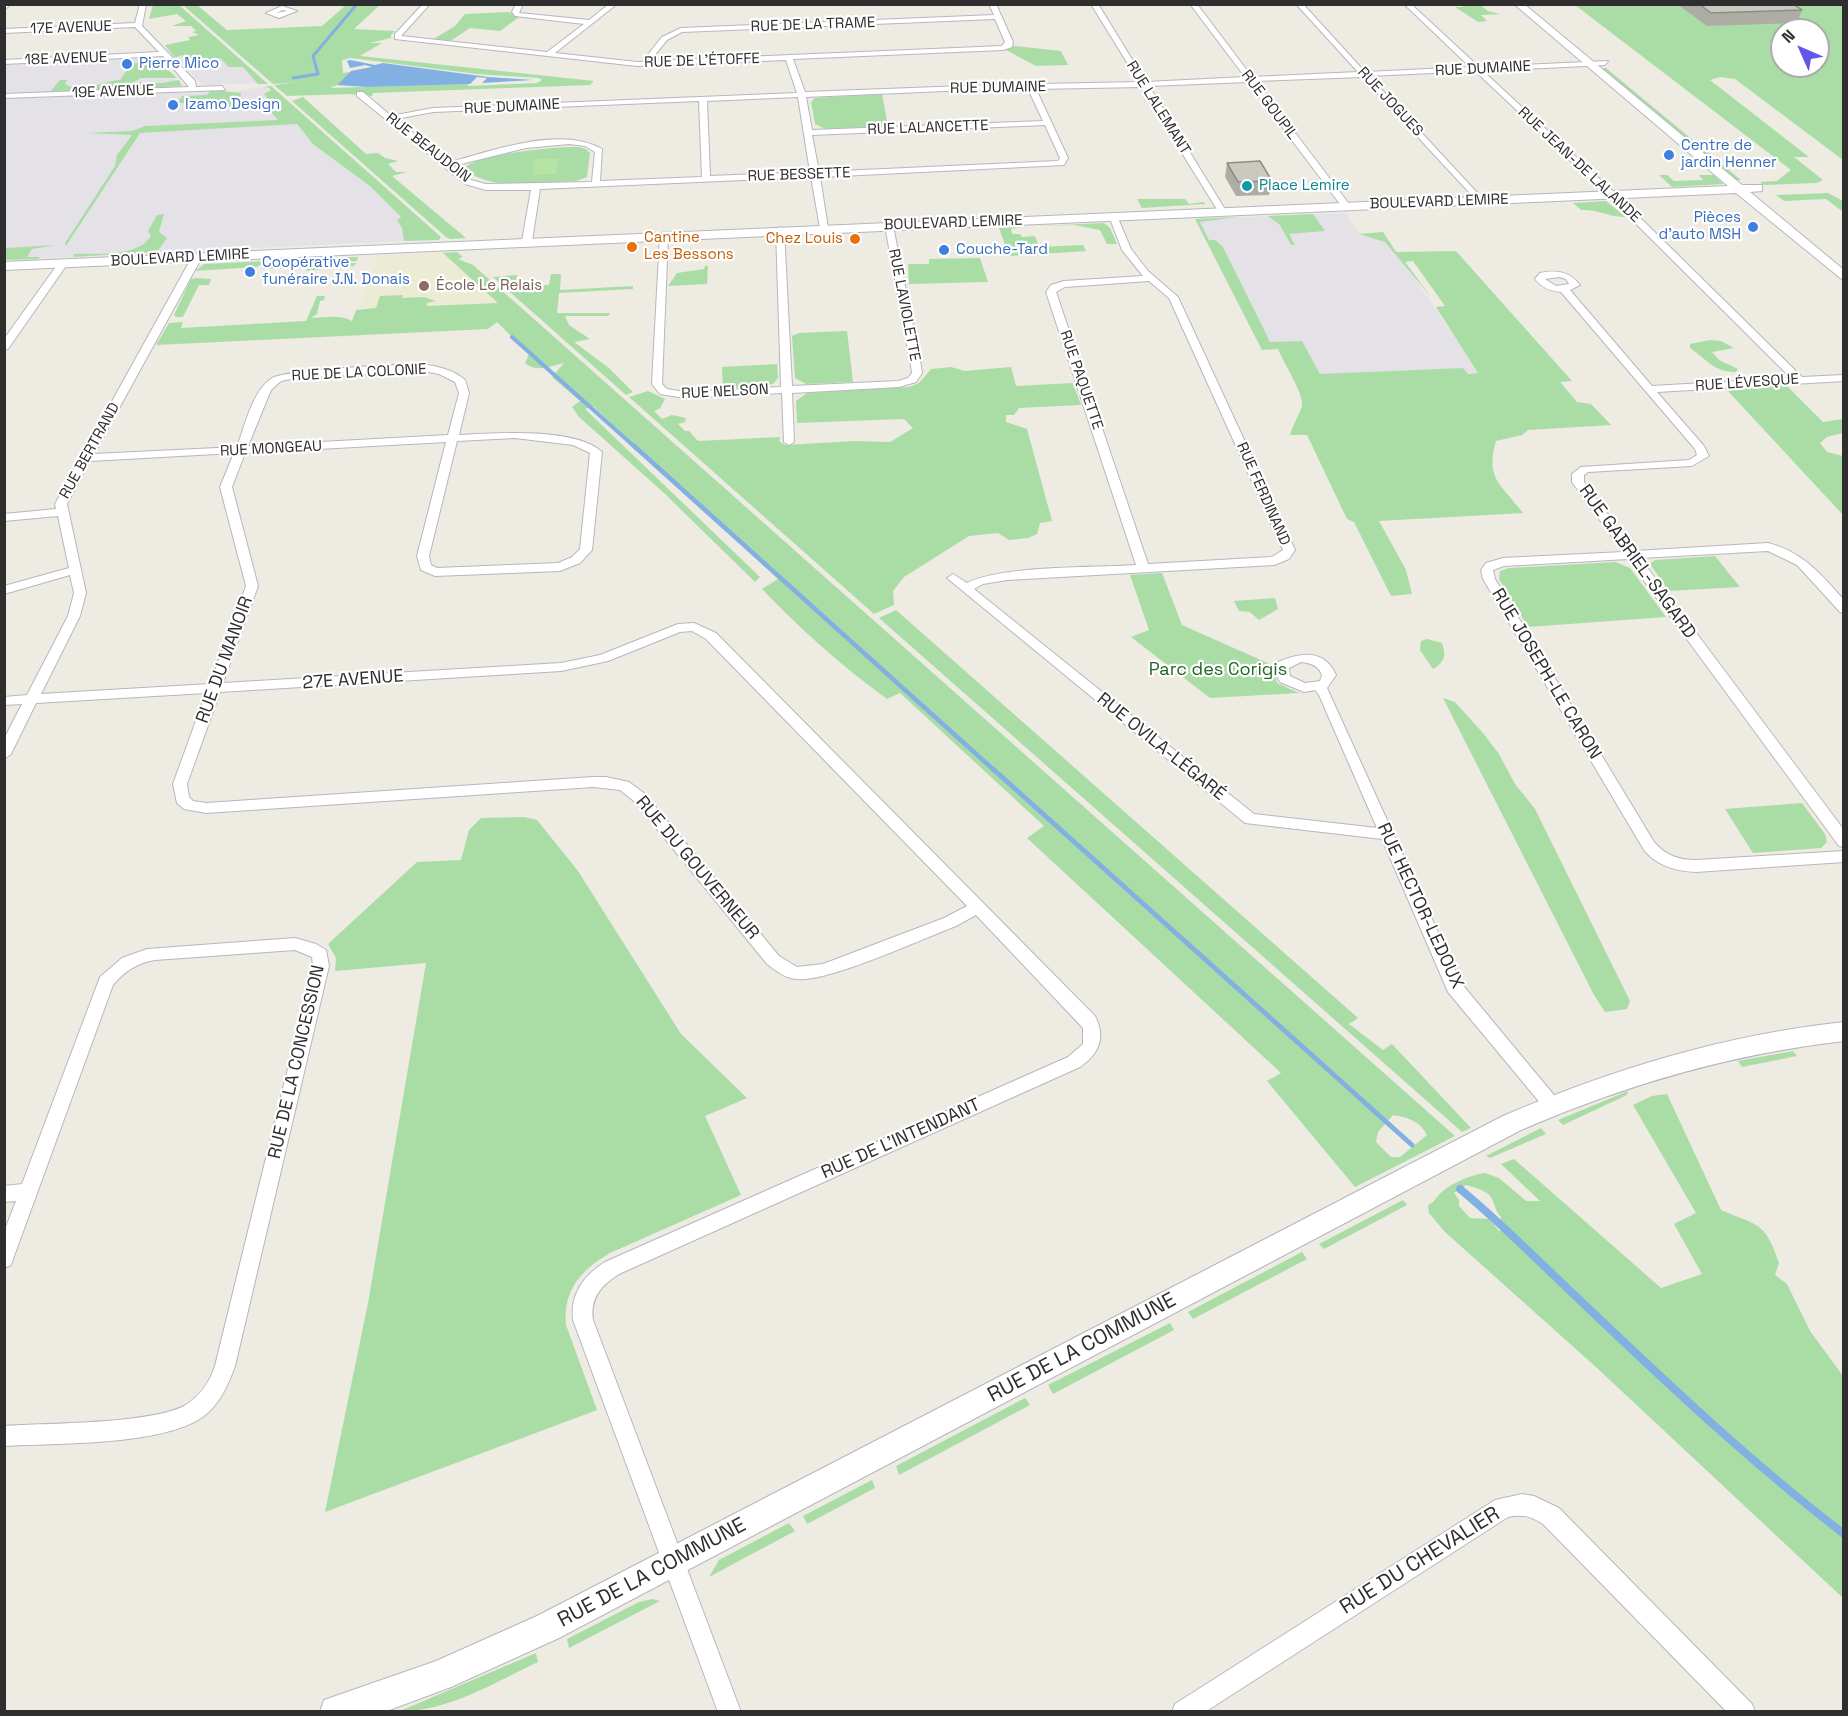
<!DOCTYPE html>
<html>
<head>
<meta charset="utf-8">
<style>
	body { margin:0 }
	#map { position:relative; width:1848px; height:1716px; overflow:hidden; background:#edebe2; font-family:"Space Grotesk",sans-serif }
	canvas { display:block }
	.frame { position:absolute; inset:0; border:6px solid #2e2e2e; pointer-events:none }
	.north { position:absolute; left:1770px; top:18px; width:60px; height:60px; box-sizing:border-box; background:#fff; border:2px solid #ababab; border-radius:50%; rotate:315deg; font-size:16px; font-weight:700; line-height:24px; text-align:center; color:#2e2e2e }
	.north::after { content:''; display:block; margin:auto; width:21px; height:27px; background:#6257e6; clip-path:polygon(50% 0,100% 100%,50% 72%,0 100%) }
</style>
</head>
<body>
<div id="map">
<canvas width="1848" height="1716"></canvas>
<div class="frame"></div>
<div class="north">N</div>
</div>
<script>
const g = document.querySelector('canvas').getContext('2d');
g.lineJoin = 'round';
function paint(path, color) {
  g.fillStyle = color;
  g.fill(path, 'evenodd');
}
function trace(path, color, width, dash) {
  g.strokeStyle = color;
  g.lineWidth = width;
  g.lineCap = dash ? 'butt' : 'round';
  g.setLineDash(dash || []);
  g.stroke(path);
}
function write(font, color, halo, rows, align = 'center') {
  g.font = font + ' "Space Grotesk",sans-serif';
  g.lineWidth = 4.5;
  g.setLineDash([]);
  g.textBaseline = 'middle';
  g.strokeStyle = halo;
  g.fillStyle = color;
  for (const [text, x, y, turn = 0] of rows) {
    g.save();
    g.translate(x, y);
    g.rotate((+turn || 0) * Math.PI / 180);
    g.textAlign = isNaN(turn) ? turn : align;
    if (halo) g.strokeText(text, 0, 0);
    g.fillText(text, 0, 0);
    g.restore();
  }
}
paint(new Path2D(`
	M204,38L232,55L264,83L203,85L165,49V45Z
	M156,58L182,86L5,94L4,64Z
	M266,86L313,144L371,187L401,217L398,220L402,228L404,241L5,260L4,99L220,90L234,92Z
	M1346,213L1359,234L1383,232L1479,373L1384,377L1319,374L1305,347L1262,350L1195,219Z`), '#e5e2e7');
paint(new Path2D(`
	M443,253L499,303L359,309L379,256Z`), '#ecebd4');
paint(new Path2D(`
	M153,5H179L268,84H258L243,67H229L220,58L202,62L182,55L175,58L165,45L190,40L188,37L199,35L192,32L196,31L191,26H172L186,21L177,14L149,19Z
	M183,5H197L227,30L322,26L346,5H380L354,29L395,31L391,35V38L370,43H382L360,56L594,81L590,85L373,93L372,96L347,94L287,96L274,85L298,82L273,84ZM351,58L477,74L539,78L542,80L537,83L469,86L467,84L330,88L337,85L350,72L343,73L342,60Z
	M1462,5H1480L1488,11L1500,14L1481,15L1487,21L1478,22L1455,7H1463Z
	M1575,5H1843V160L1735,79L1720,77L1710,80L1809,157H1794L1823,180L1817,183L1764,185L1760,182L1777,181L1791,170ZM1782,30H1818V66H1782Z
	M509,12L519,17L500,31L470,28L449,42L432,40L455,26L465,14Z
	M1015,46L1061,51L1068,65L1036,66L1006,50Z
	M158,60L177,78H141L134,82L162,83L179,80L182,86L34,93L51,91L60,80H67L65,84C82,94 102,81 120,80L130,66L132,67L135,63Z
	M1602,68H1606L1741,180H1736Z
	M266,86H271L441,237L439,240L404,241L402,228L397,220L401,217L371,187L313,144L297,124L140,133L66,246L65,243L115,166L117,155L132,135L86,133L132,131L145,126L278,120L265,105L270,102L264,94L271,90Z
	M211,90L241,93L240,102L242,103L240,107L190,109L192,103H177L182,96L207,95Z
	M882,94L888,126L825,129L815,124L811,102L815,98Z
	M303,97L366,154L378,153L385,158L398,161L388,164L396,172H407L392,176L466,238L450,239L446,237L292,101Z
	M579,147L586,149L590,153L587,177L576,181C540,182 494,193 464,169C473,154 559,146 579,147Z
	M1659,175H1667L1674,181L1703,180L1699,175H1714L1723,184L1672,187Z
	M1828,193L1843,201V212L1826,199L1784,201L1776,195Z
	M1137,199H1185L1189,204L1204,202L1205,204L1142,208Z
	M1606,201L1626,217C1608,217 1598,209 1581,210L1573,203Z
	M164,214L159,232L167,238L157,252L73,257L74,254C99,253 136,258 151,236L148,231L157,215Z
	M1313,214L1325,231L1289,234L1295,245H1291L1280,225L1268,216Z
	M1238,217L1200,222L1209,240H1215L1223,247L1270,342L1302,341L1320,374L1463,368L1468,374L1478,373L1436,307L1445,306L1413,261L1405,262L1431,297L1385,242L1359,234L1383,232L1396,252L1456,251L1572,381L1560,382L1577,402L1591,404L1611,425L1528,430L1522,435L1496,441C1485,479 1501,484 1523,513L1379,521L1406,570L1412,594L1391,596L1354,522L1347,519L1307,435H1290C1292,426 1301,412 1302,405C1304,394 1283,362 1278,349L1262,350L1195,219Z
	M1104,223L1110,228L1117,244H1107L1100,230L1074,225L1037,226Z
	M1022,227L1011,229L1012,234H1020L1022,237L1035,236L1039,247L1083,245L1086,251L1009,256L999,228Z
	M57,245L32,249L27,257H40L38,259L5,260V248Z
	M457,252L463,257L458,259L473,265L1455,1136L1355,1187L1267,1081L1281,1073L1027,838L1044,826L900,693L887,699C843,667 800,629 762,589L778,579L593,406L585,409L760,577L755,582L664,493L579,417L572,407L580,401L552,377L564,363C551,366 537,373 525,363L529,354L497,322L488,329L156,345L169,323L183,322L181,328L306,321L317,296H325L324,300L320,301L317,314L311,318C326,318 337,314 352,321L356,310L376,308L380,296L403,295L402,298L424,297L436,301L427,303V306L498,303L443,253ZM1393,1115C1407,1117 1420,1121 1427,1135L1400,1157H1391L1376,1142L1378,1132Z
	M358,257L357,261L325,263H356L354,266L303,271L307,270L306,267L262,269L278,260Z
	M980,258L988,282L909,284L908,264H929V259Z
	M266,261L257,267L195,271L204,264Z
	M705,266H708L707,284L668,286L677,273L704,269Z
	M551,274H561L560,290L633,286V289L559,293L557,313H610L608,316H565L569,325L590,339L574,342L609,368L633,392L626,395L493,277L517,275L515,287L549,285Z
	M196,278L211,279L209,285H199L183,317H176L174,315L191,279Z
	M847,331L853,382L806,384L795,378L792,336L799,333Z
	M1710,340L1721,341L1734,348L1712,352L1719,360L1738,369L1736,372C1713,372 1708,360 1690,348V344Z
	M777,364L778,378L773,384L723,389L722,367Z
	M951,367L965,371L1011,367L1016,386L1073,383L1081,405L1019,408L1014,415H1006V422L1027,429L1052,521L1040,523L1037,534L1028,538L1009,540L998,533L969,536L904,577L893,591L894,605L874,614L629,397L648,391L665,399L660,408L654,411L662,419L672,415L686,418L685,422L678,424L685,431H689L698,441L780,437L779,441L785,445L855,441L890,442L913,428L904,419L797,423L796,401L807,393L909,387L919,383L931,369Z
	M1787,386L1823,422L1843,419V433L1827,437L1820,443L1827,452L1843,456V515L1727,390Z
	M1715,556L1740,587L1669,591L1650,564L1655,560Z
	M1615,562L1630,568L1666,617L1528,627L1499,579L1500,571L1509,568Z
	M1162,573L1182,625L1272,665L1277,683L1299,693L1210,698L1131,637L1149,630L1130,575Z
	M1275,598L1278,609L1259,620L1250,612L1239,611L1234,601Z
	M896,610L1358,1018L1349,1024L1383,1050L1392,1044L1471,1128L1462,1132L879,618Z
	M1427,639L1442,643C1447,656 1444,662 1433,669L1420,650L1421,641Z
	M1443,698L1455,702L1483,733L1499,754L1515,784L1535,809L1630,1001L1627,1009L1605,1012L1594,995Z
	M1802,803L1825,834L1827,842L1821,848L1753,853L1725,809Z
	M524,817L537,820L578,871L681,1034L747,1098L705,1116L741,1195L610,1253C581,1270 563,1290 566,1325L597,1410L325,1512L368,1303L426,963L335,971L336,958L328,944L417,862L461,860L469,830L481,818Z
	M1793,1051L1797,1056L1742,1067L1738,1061Z
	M1628,1091L1627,1095L1563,1125L1558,1120Z
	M1667,1094L1721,1210C1758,1226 1765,1221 1779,1263L1775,1275L1787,1284L1810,1331L1843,1376V1598L1597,1368L1445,1232L1429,1213L1428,1205C1436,1202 1436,1196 1443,1191C1454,1182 1470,1175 1485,1173L1499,1178L1526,1201H1540L1501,1164L1514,1159L1661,1288L1702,1274L1674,1224L1696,1213L1633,1105L1652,1096ZM1466,1185C1475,1188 1488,1190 1492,1199C1496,1207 1495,1211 1501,1217L1500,1232L1489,1219L1470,1218L1459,1206V1200L1454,1193Z
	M1541,1128L1546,1134L1490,1158L1486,1156Z
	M1403,1200L1407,1205L1324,1249L1319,1244Z
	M1302,1252L1307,1259L1193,1319L1188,1312Z
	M1170,1323L1174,1330L1053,1394L1048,1385Z
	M1025,1398L1030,1405L899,1475L896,1466Z
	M872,1480L875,1488L807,1524L803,1516Z
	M789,1523L795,1531L709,1577L719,1560Z
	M653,1599L660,1601L569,1648L567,1639L639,1602Z
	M536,1653L538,1662C496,1682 447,1712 400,1711Z`), '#aadda6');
paint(new Path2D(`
	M559,158L556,174L532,175L535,159Z`), '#b7e3a3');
paint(new Path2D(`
	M350,60L375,65L383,63L488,77L533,80L482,83L487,78L477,77L470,84L368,87L337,85L351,71L372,67L365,65L350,68L347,61Z`), '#83b0e2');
trace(new Path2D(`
	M293,78L318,74L313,56L357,4`), '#83b0e2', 3);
trace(new Path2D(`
	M512,337L636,448`), '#83b0e2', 4);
trace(new Path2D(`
	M634,446L995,771`), '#83b0e2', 4.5);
trace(new Path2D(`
	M993,769L1412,1145`), '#83b0e2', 5);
trace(new Path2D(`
	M1460,1189C1505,1226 1545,1268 1587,1307C1670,1386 1753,1464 1844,1534`), '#83b0e2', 8);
const street = new Path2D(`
	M4,4H11L4,10Z
	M140,4H146L142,26L195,81L196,87L222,86L225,90L4,98V94L189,87L163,56L4,64V60L159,52L135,27L4,33V29L135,23Z
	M423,4H430L401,36L547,52L584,24L515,16L512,12L516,4H523L519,13L589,20L609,4H617L555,53L637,62H642L662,37L681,28L994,15L989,4H996L1013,42L1012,47L1003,50L793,59L805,92L991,85L1139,82L1091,4H1098L1146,82L1245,77L1190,4H1197L1252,77L1358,72L1296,4H1303L1365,72L1470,67L1404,4H1411L1479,67L1608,61L1605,65L1483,71L1614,192L1802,377L1844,375V381L1657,392L1704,446L1709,456L1692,466L1588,472L1584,475V482L1635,551L1768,543C1803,552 1821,574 1844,600V613L1840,612L1797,565L1768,551L1640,558L1844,830V847L1839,846L1628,559L1504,566L1493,570L1495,579L1654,842C1666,856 1679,860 1696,860L1844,851V862L1696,872C1676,871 1657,866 1644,850L1483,579L1481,570L1486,563L1503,558L1623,552L1572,482V474L1581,467L1689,460L1697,455L1695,449L1561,292C1550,291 1542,288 1535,279L1540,273C1557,270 1569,271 1580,285L1570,290L1652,386L1791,378L1608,196L1475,71L1369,76L1482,198V202L1479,203L1362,77L1256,81L1349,204V208H1343L1248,82L1149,86L1226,211L1222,214L1218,211L1141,87L1036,89L1068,158L1064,165L820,177L828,228L824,231L820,228L811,177L540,189L532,241L527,244L522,241L531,190H486L465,184L357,96V92H363L391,116L433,108L797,93L786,60L637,66L395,39V34ZM995,19L1005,42L1002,46L650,61L667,40L682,32ZM991,89H1028L1043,121L812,130L806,97ZM798,97L810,172L710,176L707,101ZM699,101L702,177L600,181L602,149C560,125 493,151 449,162L396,119L433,112ZM1045,125L1060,158L1058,161L819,172L812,135ZM569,144L585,146L595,152L592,182L486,184L471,180L453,166L526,148ZM1559,277L1566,279L1569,284L1556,286L1545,279Z
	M282,6L297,11L279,18L266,13ZM283,10L287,11L276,13Z
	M1113,213L1117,216L1131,249L1148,271L1178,297L1295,550L1289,559L1274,565L1007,580L983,584L974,589L1254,814L1377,828L1319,695L1315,690L1304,692L1280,682L1274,670L1278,662C1300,653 1324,648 1336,675L1327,688L1461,983L1558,1100L1561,1105L1558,1110L1552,1112L1546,1110L1448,992L1382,839L1245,823L947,578L953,574L967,583C1003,565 1093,568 1136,565L1046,292L1051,285L1064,281L1143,276L1122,250L1109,216ZM1149,281L1169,298L1283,550L1272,557L1148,564L1056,292L1065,287ZM1301,662C1311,663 1319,666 1322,675L1320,681L1305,683L1290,676L1289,668Z
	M889,223L893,226L921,366L922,373L916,382L899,387L792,393L794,442L789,445L784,442L782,393L685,398L660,394L652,384L660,235L664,232L668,235L662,384L667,389L685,392L781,387L776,230L780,227L784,230L792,386L898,381L908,378L912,373L911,366L885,226Z
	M197,254L202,257L94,454L237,447C245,426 252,391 272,378C285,370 408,363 427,365C441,367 455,371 465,380L469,393L459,435C494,433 575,427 602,452L592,550L580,563L560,571L435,576L421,570L417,556L446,442L245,453L232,487L258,586L223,683L561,663L600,655L678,624L694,623L716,633L1095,1016C1106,1037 1099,1054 1080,1067L619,1274C601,1286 590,1297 593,1320L741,1712H718L573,1320C570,1294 584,1275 605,1262L1068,1057L1083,1044V1028L976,915L956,926C922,939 827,983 796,979C785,978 776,971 767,964L635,802L620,790L593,787L206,813L184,809L177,803L173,784L206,693L36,703L11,754L4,759V739L22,704L4,705V697L27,695L68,616L74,593L70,575L4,594V586L69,568L58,516L4,521V514L56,509L55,504L192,257ZM424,371L439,374L455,382L459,393L448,435L248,446L271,390L281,381L296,378ZM515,438L573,445L590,453L580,549L572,557L558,563L437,568L431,565L429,556L457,441ZM234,453L220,487L246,586L210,684L41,694L80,616L86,593L67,504L90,461ZM692,631L706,639L967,906L944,918L823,964L797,967L779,956L645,794L629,782L606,777H593L206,803L193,801L189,797L187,784L220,692L561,671L608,661L680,632Z
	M60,261L68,263L8,349L4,350V339Z
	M295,938L316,944L326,950L329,966L235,1366C228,1385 220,1404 204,1416C164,1446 55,1443 4,1446V1426C47,1423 149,1424 184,1406C199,1397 210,1382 215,1366L313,966L312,957L295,950L155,960C137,963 125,971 113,985L13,1259L11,1265L4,1268V1232L16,1201L4,1202V1186L22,1184L100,977L122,958L147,949Z
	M1522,1494L1534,1496L1559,1508L1752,1704L1755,1712H1727L1543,1524C1531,1516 1522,1514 1508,1517L1205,1712H1172L1175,1704L1495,1500Z`);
const secondary = new Path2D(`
	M1514,4H1524L1742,185H1762V191L1750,192L1844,270V281L1736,193L4,270V262L1728,186Z
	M1844,1022V1041C1730,1054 1625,1085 1521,1130L559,1638L451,1687L384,1712H320L324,1700L436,1661L537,1616L1503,1116C1613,1069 1724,1035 1844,1022Z`);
trace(street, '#b7b6c0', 2);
trace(secondary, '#b7b6c0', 2);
paint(street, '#fff');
paint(secondary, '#fff');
paint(new Path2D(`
	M1677,4H1793L1802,10L1797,23L1707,26Z
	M1227,163L1272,181L1269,195L1236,196L1225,177Z`), '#aeada5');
const building = new Path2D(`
	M1699,4H1793L1802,10L1711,13Z
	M1260,161L1272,181L1238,182L1227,163Z`);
paint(building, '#cac9c0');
trace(building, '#8d8d86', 1.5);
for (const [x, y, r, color] of [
	[127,64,6,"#3f7fe0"],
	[173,105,6,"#3f7fe0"],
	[1669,155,6,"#3f7fe0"],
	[1247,186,6,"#0f9aa8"],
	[1753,227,6,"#3f7fe0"],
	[855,239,6,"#e8710a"],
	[632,247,6,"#e8710a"],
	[944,250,6,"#3f7fe0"],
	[250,272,6,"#3f7fe0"],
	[424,286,6,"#8d6e63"]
]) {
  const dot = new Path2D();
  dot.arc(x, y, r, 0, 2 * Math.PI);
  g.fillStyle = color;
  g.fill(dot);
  trace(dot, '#fff', 2);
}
write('15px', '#2e2e2e', '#fff', [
	["RUE DE LA TRAME",813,25,-2],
	["17E AVENUE",71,28,-2],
	["18E AVENUE",66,59,-2],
	["RUE DE L'ÉTOFFE",702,61,-2],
	["RUE DUMAINE",1483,69,-3],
	["RUE DUMAINE",998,88,-1],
	["19E AVENUE",113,92,-2],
	["RUE JOGUES",1390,102,47],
	["RUE GOUPIL",1269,105,53],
	["RUE DUMAINE",512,107,-3],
	["RUE LALEMANT",1158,108,58],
	["RUE LALANCETTE",928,128,-2],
	["RUE BEAUDOIN",428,148,38],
	["RUE JEAN-DE LALANDE",1579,165,43],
	["RUE BESSETTE",799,175,-2],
	["BOULEVARD LEMIRE",1439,202,-2],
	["BOULEVARD LEMIRE",953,223,-2],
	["BOULEVARD LEMIRE",180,258,-3],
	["RUE LAVIOLETTE",904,305,79],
	["RUE DE LA COLONIE",359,373,-3],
	["RUE PAQUETTE",1081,380,71],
	["RUE LÉVESQUE",1747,383,-4],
	["RUE NELSON",725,392,-3],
	["RUE MONGEAU",271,449,-3],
	["RUE BERTRAND",90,451,-61],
	["RUE FERDINAND",1263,494,66]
]);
write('15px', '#366cbe', '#fff', [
	["Pierre Mico",139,64],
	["Izamo Design",185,105],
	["Centre de",1681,146],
	["jardin Henner",1681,163],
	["Pièces",1741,218,"right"],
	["d'auto MSH",1741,235,"right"],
	["Couche-Tard",956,250],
	["Coopérative",262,263],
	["funéraire J.N. Donais",262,280]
], 'left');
write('15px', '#0d838f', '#fff', [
	["Place Lemire",1259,186]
], 'left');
write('15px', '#c56008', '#fff', [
	["Cantine",644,238],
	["Les Bessons",644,255],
	["Chez Louis",843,239,"right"]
], 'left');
write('15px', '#785e54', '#fff', [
	["École Le Relais",436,286]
], 'left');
write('18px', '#2e2e2e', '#fff', [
	["RUE GABRIEL-SAGARD",1637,562,54],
	["RUE DU MANOIR",225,660,-70],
	["RUE JOSEPH-LE CARON",1546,674,59],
	["27E AVENUE",353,680,-4],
	["RUE OVILA-LÉGARÉ",1161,747,39],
	["RUE DU GOUVERNEUR",697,868,50],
	["RUE HECTOR-LEDOUX",1420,906,65],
	["RUE DE LA CONCESSION",297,1062,-77],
	["RUE DE L'INTENDANT",901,1139,-24]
]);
write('18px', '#246428', '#fff', [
	["Parc des Corigis",1218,670]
]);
write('21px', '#2e2e2e', '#fff', [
	["RUE DE LA COMMUNE",1082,1348,-28],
	["RUE DU CHEVALIER",1420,1561,-32],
	["RUE DE LA COMMUNE",652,1573,-28]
]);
</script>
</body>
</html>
